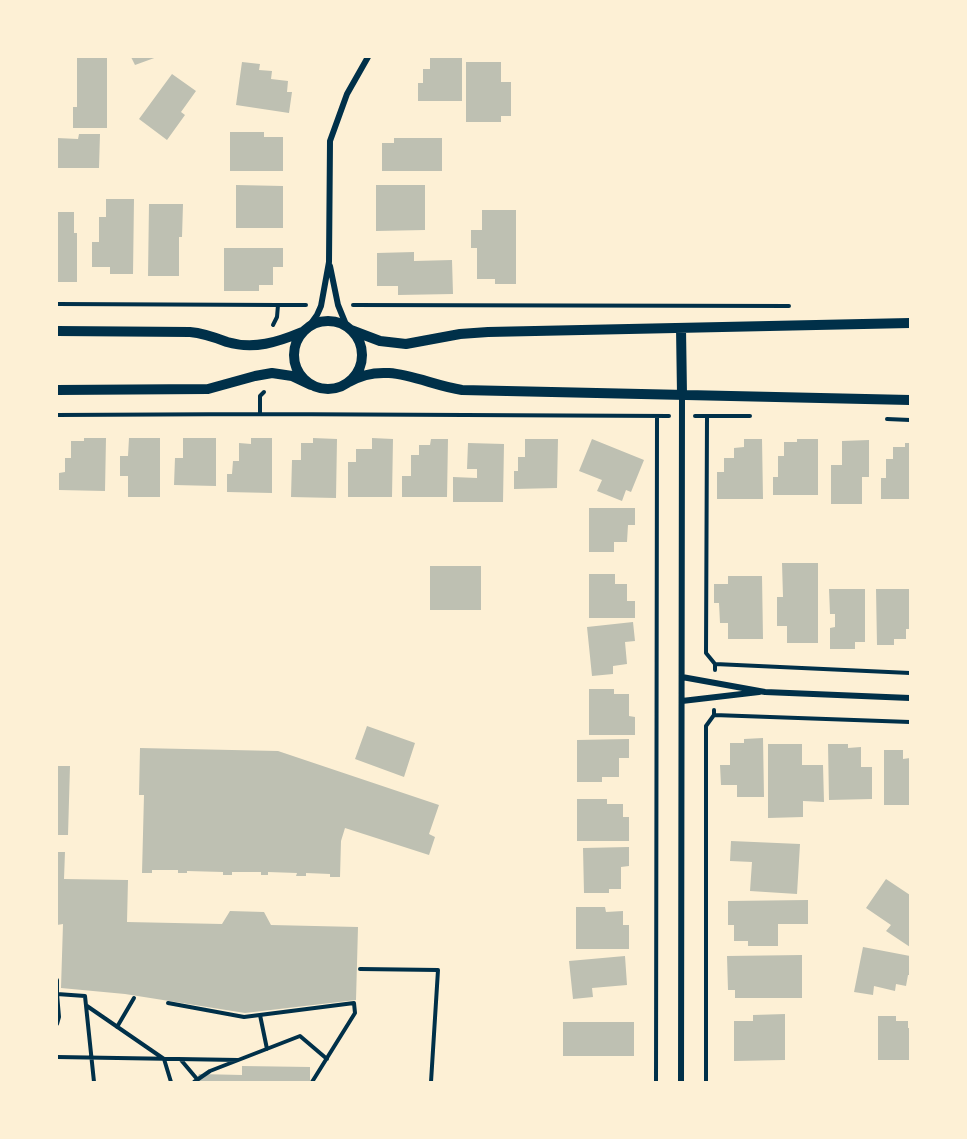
<!DOCTYPE html>
<html>
<head>
<meta charset="utf-8">
<style>
	body { margin:0 }
	#map { position:relative; width:967px; height:1139px; overflow:hidden; background:#fdf0d5; font-family:"Titillium Web",sans-serif }
	canvas { display:block }
	.frame { position:absolute; inset:0; border:58px solid #fdf0d5; pointer-events:none }
</style>
</head>
<body>
<div id="map">
<canvas width="967" height="1139"></canvas>
<div class="frame"></div>
</div>
<script>
const g = document.querySelector('canvas').getContext('2d');
g.lineJoin = 'round';
function paint(path, color) {
  g.fillStyle = color;
  g.fill(path, 'evenodd');
}
function trace(path, color, width, dash) {
  g.strokeStyle = color;
  g.lineWidth = width;
  g.lineCap = dash ? 'butt' : 'round';
  g.setLineDash(dash || []);
  g.stroke(path);
}
paint(new Path2D(`
	M77,57H107V128H73V107H77Z
	M131,57H157L135,65Z
	M430,57H462V101H418V83H423V69H430Z
	M242,62L260,64L259,70L272,71L271,79L288,81L287,92H292L289,113L236,105Z
	M466,62H501V82H511V116H501V122H466Z
	M172,74L196,91L181,112L185,115L167,140L139,119Z
	M230,132H264V137H283V171H230Z
	M79,134H100L99,168H57V138L78,139Z
	M394,138H442V171H382V143H394Z
	M236,185L283,186V228H236Z
	M376,185H425V230L376,231Z
	M106,199H134L133,274H110V267H92V242H99V217H106Z
	M149,204H183L182,237H179V276H148Z
	M482,210H516V284H495V279H477V248H471V230H482Z
	M57,212H74V233H77V282H57Z
	M224,248H283V267H273V285H259V291H224Z
	M414,252V261L452,260L453,294L398,295V286H377V253Z
	M84,438H106L105,491L59,490V473L65,472V458H71V441H84Z
	M129,438H160V497H128V476H120V456H128Z
	M183,438H216V486L174,485L175,458H183Z
	M251,438H272V493L227,492V474H232L233,461H239V443L251,444Z
	M313,438L337,439L336,498L291,497L292,460H301V443H313Z
	M372,438L393,439L392,497H348V462H356V449H372Z
	M431,439H448L447,497H402V476H411V455H419V445H430Z
	M525,439H558L557,488L514,489V471H518V457H525Z
	M592,439L644,460L631,492L626,490L622,501L597,491L602,480L579,471Z
	M744,439H762L763,499H717V472H724V458H734V448L744,447Z
	M797,439H818V495H773V477H778V456H784V442H797Z
	M869,440V477H862V504H831V465H842V441Z
	M468,443L504,444L503,502H453V477L477,478V469H467Z
	M905,443H910V499H881V478H886V459H893V447H905Z
	M589,508H635V525H628L627,542H614V552H589Z
	M782,563H818V643H787V626H777V597H783Z
	M430,566H481V610H430Z
	M589,574H615V584H627V601H635V618H589Z
	M728,576H762L763,639H728V623H720L719,603H714V584H728Z
	M829,589H865V642H855V649H830V628L835,627V614H830Z
	M876,589H910V629H906V639H894V645H877Z
	M633,622L635,641L625,642L627,664L613,666V674L592,676L587,627Z
	M589,689H614V694H629V716L635,717V735H589Z
	M367,726L415,743L404,777L355,759Z
	M763,738L764,797H737V785H721L720,765H730V743H744V739Z
	M629,739V758H619V777H602V782H577V740Z
	M768,744H802V765H823L824,802L803,801V817L768,818Z
	M828,744H848V748L861,747V767H872V799L829,800Z
	M140,748L278,751L439,805L429,834L435,837L429,855L345,828L341,841L340,877H330V874L306,873V876H296L297,873L268,872V875H261V872H232V875H223V872L187,871V873H178V870H152V873H142L144,795H139Z
	M884,750H903V759L910,758V805H884Z
	M57,766H70L68,835H57Z
	M577,799H607V804H623V817H629V841H577Z
	M731,841L800,844L797,894L750,891L752,862L730,861Z
	M629,847V866L621,867V889H609V893H584L583,848Z
	M57,852H65L64,879L128,880L127,922L222,924L230,911L264,912L271,925L358,927L356,1000L245,1013L125,994L61,988L63,924L57,925Z
	M886,879L910,895V947L886,931L891,925L866,908Z
	M808,900V924H778V946H748V941H734V925H728V901Z
	M576,907H605L606,912L623,911V925H629V949H576Z
	M863,947L910,956V975H908L906,986L896,984L895,991L874,986L873,995L854,992Z
	M802,955V998H735V990H728L727,956Z
	M625,956L627,985L592,988L593,997L573,999L569,961Z
	M785,1014V1060L734,1061V1021H753V1015Z
	M878,1016H896V1021H908V1028H910V1060H878Z
	M563,1022H634V1056H563Z
	M242,1066L310,1067V1082H196L199,1074L242,1075Z`), '#bec0b2');
trace(new Path2D(`
	M57,304L278,305
	M353,305L789,306
	M273,325L277,317L278,305H306
	M264,392L260,396V414L669,416
	M57,415L260,414
	M695,416H750
	M707,416L706,653L715,664V670
	M887,419L910,420
	M715,664L910,673
	M714,715L910,722
	M360,969L438,970L431,1082
	M57,980V994L85,996L94,1082
	M168,1003L244,1017L354,1003L355,1013L312,1082
	M87,1006L164,1059L171,1082
	M260,1015L267,1049
	M57,1024L59,1017L57,994
	M117,1027L134,998
	M57,1057L238,1060
	M181,1060L197,1079
	M194,1082L210,1071L300,1036L327,1059
	M656,1082L657,416
	M706,1082V726L714,715V710`), '#003049', 4);
trace(new Path2D(`
	M330,266L338,305L347,327
	M307,329L317,315L321,306L329,262L330,141L347,94L368,57
	M682,677L765,692L910,698
	M682,701L759,692
	M681,1082L682,395`), '#003049', 6);
trace(new Path2D(`
	M294 355a34 34 0 1 1 68 0a34 34 0 1 1-68 0Z
	M681,328L682,394
	M351,330L380,341L406,344L460,334L488,332L910,323
	M57,331L190,332C203,333 214,337 227,342C254,350 278,342 302,332
	M349,382C387,360 423,384 462,390L910,400
	M57,390L208,389L255,376L272,373L292,376L311,385`), '#003049', 10);
</script>
</body>
</html>
